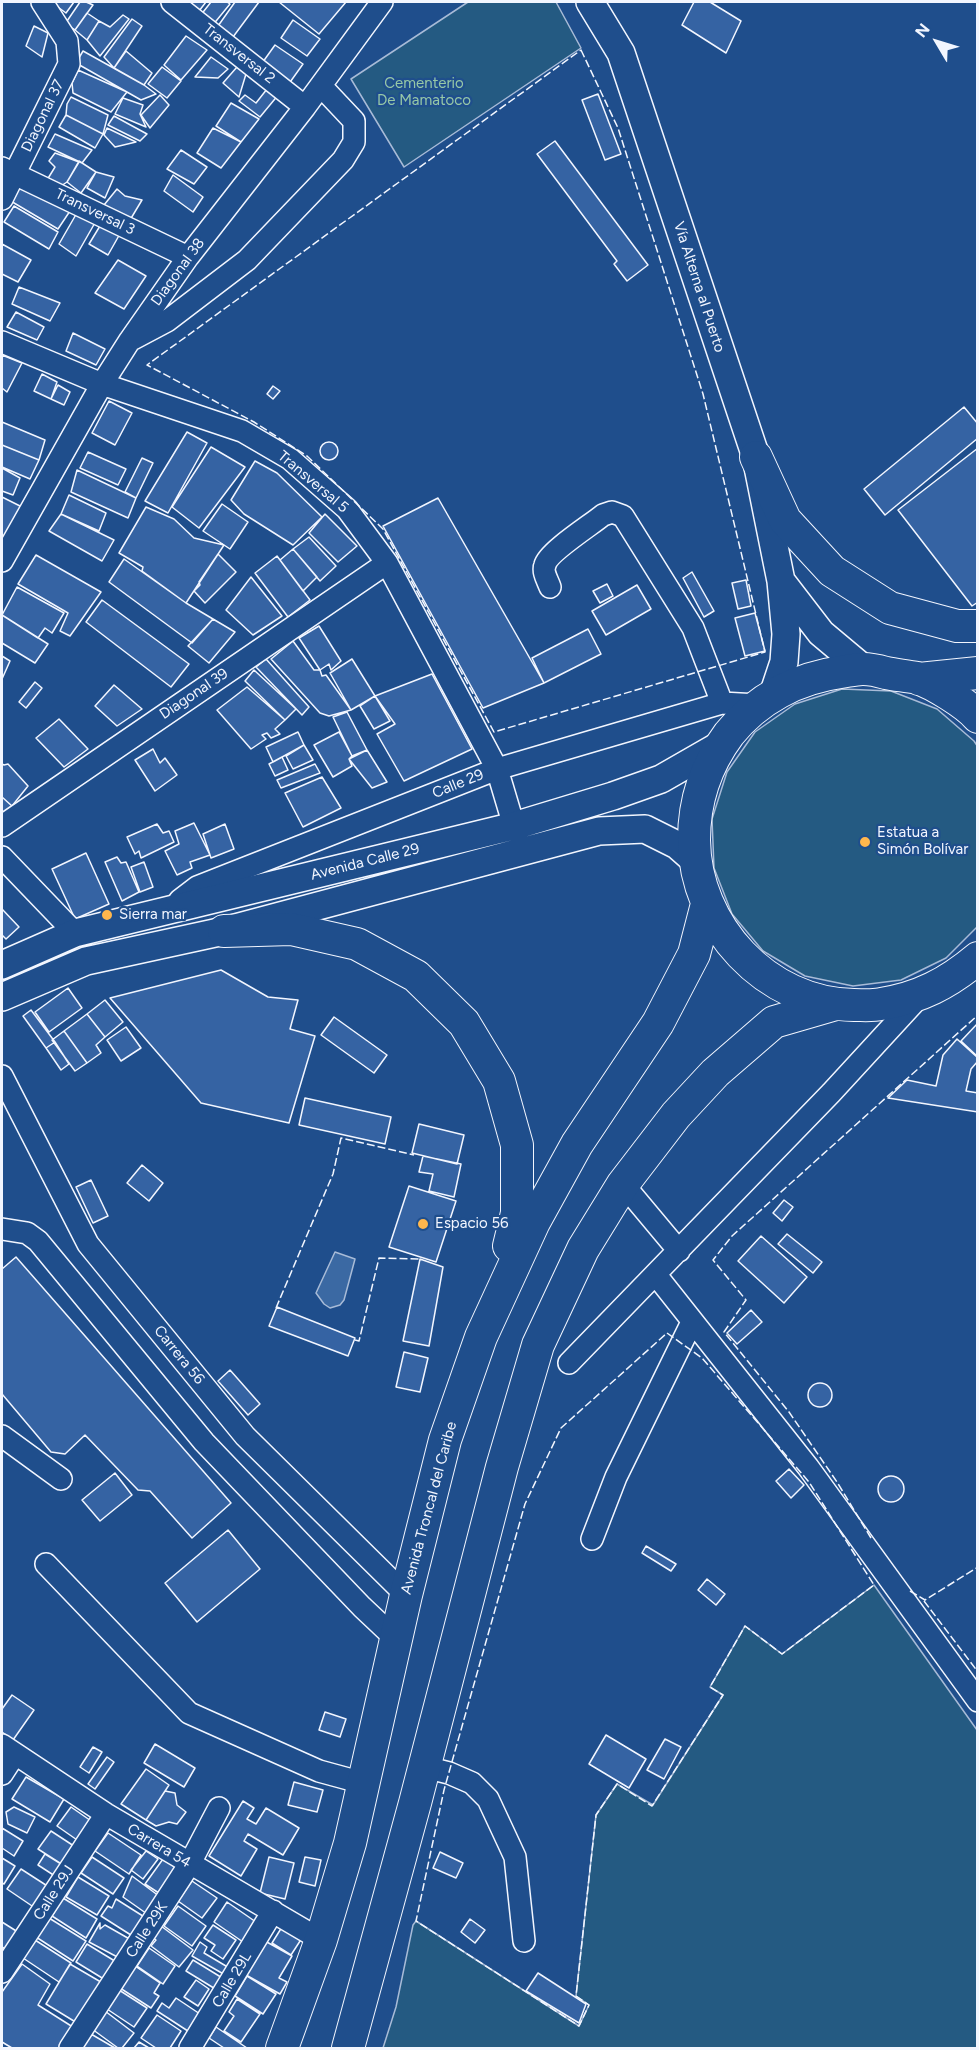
<!DOCTYPE html>
<html>
<head>
<meta charset="utf-8">
<style>
	body { margin:0 }
	#map { position:relative; width:979px; height:2050px; overflow:hidden; background:#1f4e8c; font-family:Figtree,sans-serif }
	canvas { display:block }
	.frame { position:absolute; inset:0; border:3px solid #f2f6ff; pointer-events:none }
	.north { position:absolute; left:907px; top:12px; width:60px; height:60px; -webkit-text-stroke:4px #1f4e8c; paint-order:stroke; rotate:308deg; font-size:16px; font-weight:700; line-height:24px; text-align:center; color:#f2f6ff }
	.north::after { content:''; display:block; margin:auto; width:21px; height:27px; background:#f2f6ff; clip-path:polygon(50% 0,100% 100%,50% 72%,0 100%) }
</style>
</head>
<body>
<div id="map">
<canvas width="979" height="2050"></canvas>
<div class="frame"></div>
<div class="north">N</div>
</div>
<script>
const g = document.querySelector('canvas').getContext('2d');
g.lineJoin = 'round';
function paint(path, color) {
  g.fillStyle = color;
  g.fill(path, 'evenodd');
}
function trace(path, color, width, dash) {
  g.strokeStyle = color;
  g.lineWidth = width;
  g.lineCap = dash ? 'butt' : 'round';
  g.setLineDash(dash || []);
  g.stroke(path);
}
function write(font, color, halo, rows, align = 'center') {
  g.font = font + ' Figtree,sans-serif';
  g.lineWidth = 4.5;
  g.setLineDash([]);
  g.textBaseline = 'middle';
  g.strokeStyle = halo;
  g.fillStyle = color;
  for (const [text, x, y, turn = 0] of rows) {
    g.save();
    g.translate(x, y);
    g.rotate((+turn || 0) * Math.PI / 180);
    g.textAlign = isNaN(turn) ? turn : align;
    if (halo) g.strokeText(text, 0, 0);
    g.fillText(text, 0, 0);
    g.restore();
  }
}
const green = new Path2D(`
	M468,2H556L581,48L404,167L351,79Z
	M842,689L891,691L937,709L974,741L978,747L977,927L946,958L901,980L853,986L805,976L763,951L732,914L714,868L712,819L727,772L755,732L795,704Z
	M874,1585L977,1730V2048H383L396,2007L413,1925L416,1921L579,2026L589,2005L576,1996L596,1815L617,1784L653,1805L723,1695L710,1687L745,1626L782,1654Z`);
paint(green, '#245a82');
trace(green, '#a8bbd7', 1.5);
const water = new Path2D(`
	M335,1252L355,1259L344,1300L340,1305L330,1308L324,1304L316,1293Z`);
paint(water, '#3b69a3');
trace(water, '#a8bbd7', 1.5);
const building = new Path2D(`
	M51,2H74L66,13Z
	M80,2H86L93,5L75,30L65,24Z
	M187,2H206L199,11Z
	M211,2H227L230,4L212,26L200,16Z
	M235,2H259L233,37L218,26Z
	M279,2H346L319,34Z
	M694,2H710L741,21L726,53L682,25Z
	M87,13L99,21L87,40L75,30Z
	M123,15L129,19L100,56L87,40L99,21L110,27Z
	M132,19L142,26L114,68L104,57Z
	M293,20L320,39L307,56L281,38Z
	M34,26L48,33L42,57L26,46Z
	M186,36L207,50L181,80L164,65Z
	M275,45L303,64L288,85L260,66Z
	M83,51L144,85L156,94L141,100L76,63Z
	M126,51L152,73L144,85L114,68Z
	M211,57L228,69L218,78L195,77Z
	M162,67L181,81L167,98L148,84Z
	M237,67L246,74L239,97L223,83Z
	M78,70L127,92L111,112L73,93L72,83Z
	M267,89L279,94L260,117L239,101L245,95L256,103Z
	M598,94L621,154L605,160L582,100Z
	M160,95L169,105L150,128L141,115Z
	M71,97L108,115L103,134L66,115L67,104Z
	M123,98L143,105L140,114L146,127L115,114Z
	M231,103L259,119L241,142L216,126Z
	M66,115L103,134L95,148L59,127Z
	M114,116L147,134L140,141L108,125Z
	M107,128L136,142L115,147L104,135Z
	M213,128L241,142L221,168L197,153Z
	M55,134L92,150L82,163L48,147Z
	M555,141L648,265L627,281L614,264L617,261L537,154Z
	M181,150L207,167L194,184L167,169Z
	M55,153L79,162L67,182L58,188L47,180L55,167L49,161Z
	M79,161L96,172L81,193L67,182Z
	M96,172L114,177L105,198L87,188Z
	M173,175L203,197L193,212L164,191Z
	M19,182L70,211L58,229L9,200Z
	M117,189L125,196L142,200L130,220L104,205Z
	M14,206L58,232L49,249L4,222Z
	M78,211L96,221L76,256L59,244Z
	M103,221L121,232L108,255L89,244Z
	M2,244L31,260L18,282L2,274Z
	M118,260L146,276L124,309L95,293Z
	M19,287L60,303L50,321L12,304Z
	M16,312L44,327L37,340L7,327Z
	M73,333L105,349L96,365L66,351Z
	M2,355L22,363L7,392L2,388Z
	M42,374L57,382L51,399L34,391Z
	M58,385L70,392L64,405L51,399Z
	M273,386L280,391L273,399L267,394Z
	M109,401L132,413L115,445L92,433Z
	M964,407L978,424V438L885,515L864,489Z
	M2,422L45,440L39,460L2,445Z
	M187,432L207,443L168,513L145,501Z
	M320 451a9 9 0 1 1 18 0a9 9 0 1 1-18 0Z
	M2,445L39,460L30,479L2,467Z
	M211,447L245,467L199,528L172,507Z
	M978,448V602L972,606L898,510Z
	M88,452L126,469L118,485L80,468Z
	M142,458L153,463L136,498L125,492Z
	M255,461L277,473L322,517L293,545L244,514L231,500Z
	M2,468L20,478L13,495L2,491Z
	M77,470L136,498L128,518L71,492Z
	M69,495L106,513L99,531L61,514Z
	M2,497L24,508L2,541Z
	M438,498L544,683L483,708L383,526Z
	M222,504L248,522L230,549L203,531Z
	M146,507L174,519L194,538L224,545L186,603L142,571L143,567L119,553Z
	M61,514L114,540L102,561L49,531Z
	M325,514L357,546L338,562L309,533Z
	M309,537L336,566L320,581L293,549Z
	M293,549L317,577L303,591L280,560Z
	M218,554L236,572L205,603L194,591L200,585L199,582Z
	M36,555L101,592L70,636L60,631L68,613L18,584Z
	M277,556L310,600L288,617L255,573Z
	M124,559L186,603L213,619L192,643L109,582Z
	M692,572L714,611L704,617L683,578Z
	M251,577L282,616L253,635L226,610Z
	M746,580L751,606L738,609L732,583Z
	M607,584L613,596L600,603L593,591Z
	M637,585L651,609L606,635L592,611Z
	M17,587L64,613L52,633L45,628L38,638L2,615Z
	M102,600L189,664L171,687L86,622Z
	M755,613L765,651L745,656L735,618Z
	M2,615L48,644L35,663L2,643Z
	M213,619L235,632L209,663L188,646Z
	M319,626L341,661L331,670L329,664L320,670L299,638Z
	M588,629L601,654L544,683L532,658Z
	M293,641L314,670H320L322,676L326,675L351,710L329,716L320,713L271,659Z
	M2,656L10,661L2,679Z
	M266,659L309,707L302,715L256,667Z
	M352,659L375,696L351,710L330,673Z
	M254,670L296,709L285,720L245,681Z
	M432,674L472,749L404,781L377,734L395,724L375,696Z
	M35,682L42,688L26,708L19,702Z
	M114,685L142,709L117,726L95,706Z
	M247,687L285,720L275,729L280,734L271,738L267,733L262,735L266,739L251,749L217,710Z
	M375,696L390,721L374,729L360,706Z
	M347,712L367,750L352,756L333,717Z
	M59,719L88,749L64,767L36,738Z
	M298,732L304,745L273,762L266,747Z
	M339,732L352,756L349,759L352,766L333,777L314,745Z
	M304,745L313,760L293,769L286,756Z
	M153,749L160,763L165,758L177,775L155,791L135,760Z
	M367,750L387,782L372,788L349,759Z
	M282,757L288,770L275,776L269,764Z
	M2,764L4,765L8,764L28,786L12,806L2,797Z
	M315,764L320,773L281,788L277,780Z
	M322,777L341,808L303,827L285,793Z
	M2,797L12,806L2,816Z
	M194,823L210,855L190,862L192,868L177,875L165,851L179,844L175,831Z
	M157,824L163,833L169,831L174,842L141,858L139,851L135,854L127,837Z
	M225,824L234,849L211,858L203,834Z
	M86,853L109,904L75,919L52,869Z
	M117,857L121,863L126,862L139,892L122,901L105,862Z
	M144,862L153,887L140,892L131,867Z
	M2,909L19,927L6,939L2,935Z
	M221,970L268,997L298,1000L290,1029L315,1036L289,1123L201,1103L110,998Z
	M68,988L82,1008L49,1032L35,1012Z
	M105,1000L123,1022L105,1037L87,1014Z
	M31,1010L55,1042L46,1048L23,1016Z
	M87,1014L105,1037L96,1045L101,1053L87,1063L64,1031Z
	M334,1017L387,1055L374,1073L321,1035Z
	M978,1023V1057L961,1041Z
	M126,1027L141,1048L121,1061L107,1040Z
	M64,1031L87,1063L75,1071L52,1040Z
	M957,1039L978,1058V1061L971,1069L966,1091L978,1093V1112L888,1098L907,1080L936,1086L943,1055Z
	M55,1042L69,1064L61,1070L46,1048Z
	M305,1098L391,1117L385,1144L299,1125Z
	M419,1124L464,1135L457,1164L412,1153Z
	M423,1156L461,1164L454,1197L429,1191L433,1174L419,1172Z
	M142,1165L163,1183L149,1201L127,1183Z
	M91,1180L108,1216L93,1223L76,1187Z
	M409,1186L456,1201L436,1262L389,1247Z
	M784,1200L793,1207L782,1221L773,1213Z
	M787,1234L822,1262L813,1273L778,1244Z
	M761,1236L807,1277L784,1303L738,1261Z
	M16,1257L231,1503L192,1538L150,1491L138,1490L85,1435L65,1454L51,1452L2,1394V1269Z
	M420,1259L443,1267L429,1346L403,1341Z
	M277,1307L355,1338L348,1356L269,1326Z
	M751,1310L762,1322L737,1344L727,1333Z
	M404,1352L428,1358L420,1392L396,1387Z
	M230,1370L260,1404L248,1415L218,1381Z
	M808 1395a12 12 0 1 1 24 0a12 12 0 1 1-24 0Z
	M789,1469L804,1485L791,1498L776,1481Z
	M115,1473L132,1495L100,1521L82,1500Z
	M878 1489a13 13 0 1 1 26 0a13 13 0 1 1-26 0Z
	M228,1530L260,1569L197,1622L165,1583Z
	M646,1546L676,1564L671,1571L642,1553Z
	M707,1579L725,1594L716,1605L698,1590Z
	M12,1695L34,1710L13,1740L2,1732V1709Z
	M325,1712L346,1719L340,1737L319,1730Z
	M606,1735L646,1759L629,1788L589,1764Z
	M665,1739L681,1747L664,1779L647,1770Z
	M155,1744L195,1768L184,1787L144,1763Z
	M93,1747L102,1752L89,1773L80,1767Z
	M107,1757L114,1762L95,1789L88,1784Z
	M146,1769L169,1785L146,1820L121,1804Z
	M26,1777L64,1799L50,1822L12,1799Z
	M294,1782L323,1790L317,1812L288,1805Z
	M165,1791L175,1793L177,1805L186,1812L177,1824L169,1822L156,1826L146,1820Z
	M243,1801L254,1808L247,1819L256,1824L266,1808L299,1828L283,1855L248,1834L244,1841L257,1849L241,1876L209,1856Z
	M14,1807L35,1817L27,1833L8,1824L6,1812Z
	M71,1807L94,1823L80,1842L57,1826Z
	M2,1828L23,1841L14,1856L2,1848Z
	M51,1831L80,1850L66,1867L38,1849Z
	M108,1833L141,1855L129,1874L95,1851Z
	M146,1851L158,1859L143,1879L131,1870Z
	M440,1852L463,1863L456,1878L433,1868Z
	M45,1854L66,1867L58,1878L38,1865Z
	M92,1857L124,1878L113,1894L81,1873Z
	M269,1857L294,1863L285,1899L260,1893Z
	M305,1857L321,1860L315,1886L299,1882Z
	M2,1858L15,1866L4,1884L2,1883Z
	M163,1859L183,1872L165,1897L145,1884Z
	M21,1869L52,1889L38,1910L7,1889Z
	M132,1876L163,1899L150,1916L123,1897Z
	M78,1877L109,1896L97,1915L66,1897Z
	M192,1881L217,1898L202,1918L178,1901Z
	M63,1898L97,1919L86,1938L52,1916Z
	M116,1899L146,1918L134,1937L101,1916L108,1906L112,1908Z
	M227,1902L256,1922L243,1942L214,1922Z
	M178,1906L206,1926L192,1946L164,1926Z
	M49,1918L86,1941L73,1961L36,1937Z
	M470,1919L485,1930L475,1943L461,1932Z
	M2,1922L21,1934L10,1952L2,1947Z
	M100,1923V1929L105,1925L133,1941L123,1960L89,1942Z
	M213,1925L236,1940L223,1959L211,1951L215,1945L204,1938Z
	M161,1926L193,1950L179,1967L151,1946L156,1940L152,1937Z
	M282,1927L302,1938L291,1955L272,1943Z
	M35,1940L71,1963L59,1982L23,1958Z
	M265,1941L292,1956L279,1978L287,1982L280,1994L246,1975Z
	M200,1942L207,1947L204,1953L231,1969L227,1976L192,1956Z
	M87,1944L118,1963L107,1981L76,1962Z
	M149,1948L175,1966L163,1984L137,1966Z
	M193,1960L224,1979L217,1990L186,1971Z
	M22,1964L50,1984L38,2005L76,2029L61,2048H12L2,2042V1992Z
	M70,1964L106,1985L82,2026L46,2004Z
	M135,1966L160,1983L154,1993L159,1996L151,2008L120,1988Z
	M538,1973L586,2004L579,2023L526,1991Z
	M247,1976L276,1994L263,2014L235,1996Z
	M196,1980L209,1989L198,2006L184,1997Z
	M119,1990L147,2008L134,2027L107,2009Z
	M176,1998L203,2016L191,2033L157,2011L162,2003L169,2008Z
	M237,1999L260,2014L241,2042L224,2031L234,2016L229,2012Z
	M105,2011L134,2033L122,2048H118L92,2029Z
	M157,2015L181,2031L170,2048H156L141,2038Z
	M216,2027L247,2048H224L209,2038Z
	M91,2034L115,2048H82Z
	M139,2042L149,2048H134Z`);
paint(building, '#3563a3');
trace(building, '#f2f6ff', 1.5);
const minor = new Path2D(`
	M172,2L305,107
	M2,168L188,257
	M2,199L69,64L67,41L42,2
	M133,339L167,321L247,260L343,160L354,142V121L321,86
	M2,342L102,384L242,431L290,459L347,509L387,563L497,769L514,826
	M2,561L102,384L130,340L188,257L305,107L382,2
	M550,587C548,581 542,572 545,565C548,552 591,525 603,515L612,512L623,516L693,628L722,703
	M2,826L387,563
	M2,857L75,933
	M174,909L180,900L197,887L497,769L722,703L758,705
	M2,1076L88,1244L245,1436L406,1595
	M623,1184L679,1251
	M2,1229L27,1233L38,1241L204,1442L362,1607L397,1640
	M656,1275L808,1467L978,1701
	M569,1363L831,1093L922,994
	M2,1436L61,1479
	M592,1539L616,1477L692,1322
	M46,1564L189,1713L319,1771L363,1783
	M2,1745L106,1814L321,1940
	M425,1767L449,1773L472,1783L488,1799L515,1857L524,1941
	M2,1774L15,1754
	M2,1972L106,1814
	M70,2048L189,1865L219,1808
	M190,2048L273,1911`);
const major = new Path2D(`
	M590,2L621,53L756,457L781,581L786,634L784,662L773,695
	M781,581L821,633L864,669
	M2,965L75,933L514,826L613,796L661,779L722,744
	M2,997L86,961L224,931L599,831L645,829L677,845L694,860`);
const highway = new Path2D(`
	M756,457L785,520L832,571L890,608L957,626H978
	M919,679L978,673
	M978,717C967,704 933,683 917,678C907,676 896,675 886,673C879,671 871,669 863,669C856,669 848,671 841,672C797,678 757,699 729,734C706,765 694,802 694,840C695,926 766,1004 854,1005C863,1005 872,1006 881,1004C920,998 948,983 978,958
	M224,931L291,929L357,944L416,976L464,1023L499,1081L517,1145V1213L509,1246
	M282,2048L321,1940L350,1843L406,1595L445,1440L481,1337L534,1222L577,1144L658,1023L694,954L707,904
	M348,2048L415,1803L502,1467L538,1345L583,1249L623,1184L676,1115L715,1073L774,1022L836,1004`);
trace(minor, '#f2f6ff', 24);
trace(major, '#f2f6ff', 30);
trace(highway, '#f2f6ff', 34);
trace(minor, '#1f4e8c', 21);
trace(major, '#1f4e8c', 27);
trace(highway, '#1f4e8c', 32);
trace(new Path2D(`
	M581,50L618,128L703,394L765,652L494,732L383,529L307,456L254,422L147,365Z
	M276,1308L333,1174L341,1138L414,1155
	M667,1333L702,1358L809,1482L874,1585L782,1654L745,1626L710,1687L723,1695L652,1806L617,1784L596,1815L576,1996L589,2005L579,2026L416,1921L444,1790L525,1504L561,1428Z
	M355,1340L359,1341L379,1258L420,1259
	M871,1538L837,1482L789,1412L724,1332L746,1300L713,1260L732,1236L978,1015
	M910,1591L925,1600L978,1567
	M924,1601L978,1672`), '#f2f6ff', 1.5, [8, 3]);
for (const [x, y, r, color] of [
	[865,842,6,"#ffb74d"],
	[107,915,6,"#ffb74d"],
	[423,1224,6,"#ffb74d"]
]) {
  const dot = new Path2D();
  dot.arc(x, y, r, 0, 2 * Math.PI);
  g.fillStyle = color;
  g.fill(dot);
  trace(dot, '#1f4e8c', 2);
}
write('15px', '#f2f6ff', '#1f4e8c', [
	["Transversal 2",239,54,38],
	["Diagonal 37",43,116,-64],
	["Transversal 3",95,212,26],
	["Diagonal 38",178,272,-54],
	["Vía Alterna al Puerto",699,287,72],
	["Transversal 5",313,482,40],
	["Diagonal 39",194,694,-34],
	["Calle 29",458,784,-22],
	["Avenida Calle 29",365,862,-14],
	["Carrera 56",179,1355,51],
	["Avenida Troncal del Caribe",429,1508,-75],
	["Carrera 54",159,1846,31],
	["Calle 29J",54,1893,-57],
	["Calle 29K",147,1930,-57],
	["Calle 29L",232,1980,-59]
]);
write('15px', '#97c8a6', '#1f4e8c', [
	["Cementerio",424,84],
	["De Mamatoco",424,101]
]);
write('15px', '#f2f6ff', '#1f4e8c', [
	["Estatua a",877,833],
	["Simón Bolívar",877,850],
	["Sierra mar",119,915],
	["Espacio 56",435,1224]
], 'left');
</script>
</body>
</html>
